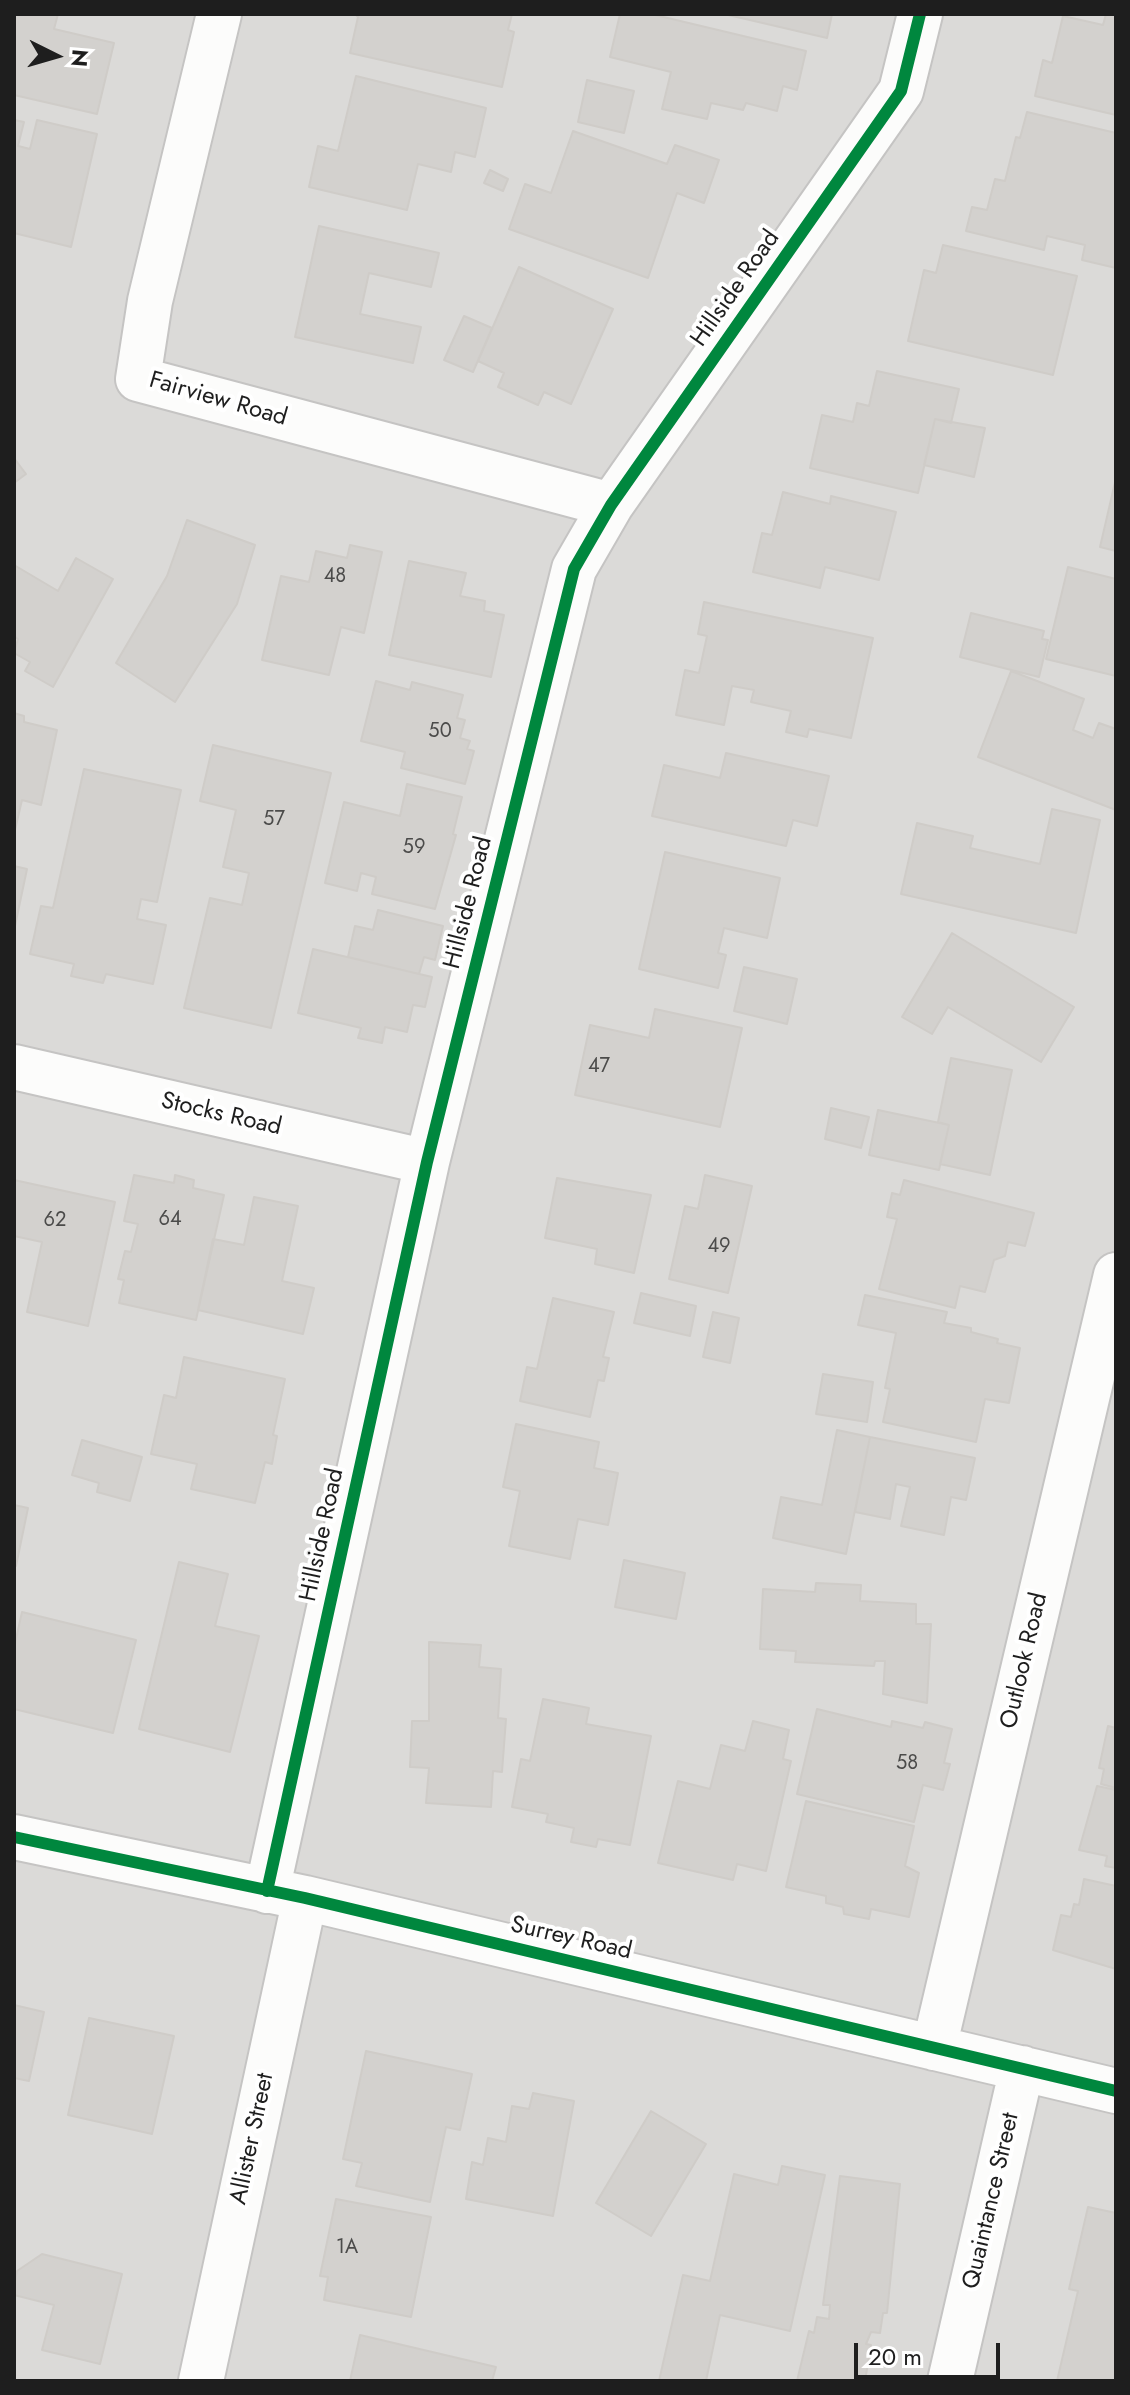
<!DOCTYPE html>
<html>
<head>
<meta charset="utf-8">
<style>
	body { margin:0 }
	#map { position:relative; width:1130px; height:2395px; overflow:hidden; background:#eceae7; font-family:Jost,sans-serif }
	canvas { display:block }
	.frame { position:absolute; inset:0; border:16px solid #1e1e1e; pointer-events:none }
	.north { position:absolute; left:16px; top:16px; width:80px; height:80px; -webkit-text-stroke:6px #fff; paint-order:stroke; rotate:95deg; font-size:22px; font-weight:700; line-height:32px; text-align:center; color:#1e1e1e }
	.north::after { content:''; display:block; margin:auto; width:28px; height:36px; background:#1e1e1e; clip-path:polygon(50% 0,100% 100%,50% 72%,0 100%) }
	.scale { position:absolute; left:854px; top:2343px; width:146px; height:36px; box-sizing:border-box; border:4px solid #1e1e1e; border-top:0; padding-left:10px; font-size:24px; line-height:28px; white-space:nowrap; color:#1e1e1e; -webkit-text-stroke:6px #fff; paint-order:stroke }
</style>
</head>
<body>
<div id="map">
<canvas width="1130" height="2395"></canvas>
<div class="frame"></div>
<div class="north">N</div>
<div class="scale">20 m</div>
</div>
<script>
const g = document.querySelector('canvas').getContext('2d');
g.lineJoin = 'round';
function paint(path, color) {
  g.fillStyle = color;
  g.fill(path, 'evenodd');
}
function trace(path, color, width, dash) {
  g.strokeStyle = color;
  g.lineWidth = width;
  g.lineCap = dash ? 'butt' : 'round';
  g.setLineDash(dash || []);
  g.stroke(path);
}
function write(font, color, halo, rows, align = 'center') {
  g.font = font + ' Jost,sans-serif';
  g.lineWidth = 8;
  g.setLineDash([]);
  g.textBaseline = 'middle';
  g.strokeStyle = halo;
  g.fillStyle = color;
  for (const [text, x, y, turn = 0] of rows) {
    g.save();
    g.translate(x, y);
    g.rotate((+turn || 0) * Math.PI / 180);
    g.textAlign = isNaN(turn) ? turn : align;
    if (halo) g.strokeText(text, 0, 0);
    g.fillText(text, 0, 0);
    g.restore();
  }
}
paint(new Path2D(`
	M14,14H1116V2381H14Z`), '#dbdad8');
const building = new Path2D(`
	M15,14H58L54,29L114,43L97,114L14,95Z
	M355,14H512L508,30L514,32L502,87L350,53L358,17Z
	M620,14H651L806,51L797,90L783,86L777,111L746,103L743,110L711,103L707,119L662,109L671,72L610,57Z
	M724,14H832L827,38Z
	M1106,14H1116V115L1035,96L1043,60L1052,63L1063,16L1103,25Z
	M356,76L486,108L475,157L455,152L451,172L418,164L407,210L309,187L318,146L338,151Z
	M587,80L634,91L624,133L578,122Z
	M1027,112L1116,133V268L1082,260L1085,245L1047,236L1044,250L966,231L972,207L987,210L995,179L1005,181L1016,137L1020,138Z
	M14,120L24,122L18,146L30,149L37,120L97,134L71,247L14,233Z
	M573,131L667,164L675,145L719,160L704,203L677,193L648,278L509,229L525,184L551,193Z
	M490,170L508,179L503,191L484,183Z
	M319,226L439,253L431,287L369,273L360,314L421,327L413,363L295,337Z
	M943,245L1077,276L1053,375L908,341L924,270L936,273Z
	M519,267L613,309L571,404L544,392L538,405L498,387L504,373L478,361Z
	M464,316L492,328L473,372L444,360Z
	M877,371L959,389L951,423L935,419L918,493L810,468L822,415L853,422L857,403L869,406Z
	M935,419L985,428L974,477L924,465Z
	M14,458L26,474L14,483Z
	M1116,478V551L1100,547Z
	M783,492L830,504L831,496L896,512L879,580L825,567L820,588L753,572L762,533L772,535Z
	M187,520L255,545L237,604L175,702L116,663L167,576Z
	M350,545L382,552L364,633L341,627L329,675L262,660L281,576L309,582L316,551L347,558Z
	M76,558L113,579L53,687L25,671L30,662L14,653L18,639L14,636V565L58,591Z
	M409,561L466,573L460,596L485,601L484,611L504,615L491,677L389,655Z
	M1068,567L1116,579V676L1046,659Z
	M704,602L873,638L851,738L809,729L807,737L786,732L791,711L751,702L754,690L732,686L724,725L676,715L685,670L699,673L707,636L698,634Z
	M971,613L1044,631L1042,639L1048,640L1039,677L960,657Z
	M1011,671L1084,699L1073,730L1093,738L1099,723L1116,729V810L978,757Z
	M376,681L410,690L412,682L463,695L457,718L465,720L460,738L470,741L467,749L474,751L465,784L401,768L405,752L361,741Z
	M14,713L24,716V722L57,730L41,805L22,800L15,830Z
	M213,745L331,773L271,1028L184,1008L210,898L242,905L249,873L223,867L236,810L200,801Z
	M726,753L829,776L817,826L793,820L786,846L652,816L664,765L720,778Z
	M84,769L181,790L157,902L141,899L137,919L166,925L153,984L106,974L103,983L71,976L74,964L30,954L41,906L53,908Z
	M407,784L462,797L453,834L456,835L435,909L372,894L376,877L361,873L357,891L325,883L344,802L400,816Z
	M1052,809L1100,820L1076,933L901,894L917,823L973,836L970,848L1040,864Z
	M665,852L780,878L767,938L724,928L718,953L726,955L718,988L639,969Z
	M14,866L27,869L15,926H14Z
	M378,910L443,926L435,960L424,957L419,974L348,957L355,926L373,930Z
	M952,933L1074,1007L1041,1062L948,1007L932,1034L902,1017Z
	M313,949L432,977L425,1007L413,1005L407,1032L385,1027L382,1043L358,1038L361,1028L298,1013Z
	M744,967L797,979L787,1024L734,1011Z
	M655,1009L742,1028L720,1127L575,1095L590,1025L649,1038Z
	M951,1058L1012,1070L990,1175L940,1164L949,1125L938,1122Z
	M831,1108L869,1117L861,1148L825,1139Z
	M878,1110L949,1125L939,1170L869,1155Z
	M134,1175L174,1183L175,1175L194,1180L193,1188L224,1195L196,1320L119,1303L124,1280L118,1279L125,1251L131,1252L138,1224L124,1221Z
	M705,1175L752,1186L728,1293L669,1279L685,1206L698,1209Z
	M557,1178L651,1195L634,1273L595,1264L597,1249L545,1238Z
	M14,1180L115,1202L88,1326L27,1312L42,1242L14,1236Z
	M904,1180L1034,1213L1025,1246L1008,1242L1005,1256L994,1260L985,1292L960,1286L955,1308L879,1289L897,1219L887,1217L892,1193L900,1195Z
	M254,1197L298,1206L282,1281L314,1288L303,1334L198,1310L213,1239L244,1245Z
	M641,1293L696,1306L690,1336L634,1323Z
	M865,1295L947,1312L944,1323L971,1328V1332L998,1339L997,1343L1020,1348L1009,1403L985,1399L976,1442L883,1422L890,1389L885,1388L896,1333L858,1325Z
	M553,1298L614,1312L603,1357L609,1358L604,1381L598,1380L590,1417L520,1401L527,1367L537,1369Z
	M713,1312L739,1318L730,1363L703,1357Z
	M184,1357L285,1379L273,1435L277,1436L272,1464L265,1462L255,1503L191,1489L197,1464L151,1454L164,1395L176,1398Z
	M823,1374L873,1382L867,1422L816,1414Z
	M516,1424L599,1442L594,1468L618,1473L608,1525L578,1519L570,1559L509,1546L520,1491L503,1487Z
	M837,1430L870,1437L846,1554L773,1538L781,1497L822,1505Z
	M870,1437L975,1458L966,1500L951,1497L944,1535L901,1526L910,1487L896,1484L890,1519L855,1512Z
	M82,1440L142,1457L130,1501L97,1492L99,1483L72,1475Z
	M14,1505L28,1508L16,1566H14Z
	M624,1560L685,1573L676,1619L615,1607Z
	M179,1562L228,1574L215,1626L259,1636L230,1752L139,1729Z
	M816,1583L861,1585L860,1601L916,1604V1624H931L927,1703L883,1694L885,1661H875L874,1666L795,1662L796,1651L760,1649L763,1589L815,1592Z
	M22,1612L136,1640L113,1733L14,1709V1648Z
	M429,1642L481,1645L479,1667L501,1669L498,1718L506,1719L502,1772L493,1771L491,1807L426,1803L429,1768L410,1767L412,1721H429Z
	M543,1699L589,1708L586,1724L651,1736L630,1845L598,1839L596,1847L571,1842L574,1828L546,1822L548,1814L512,1807L521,1759L530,1761Z
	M817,1709L891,1727L892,1721L923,1728L925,1722L952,1729L944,1763L950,1764L943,1790L923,1785L914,1822L797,1794Z
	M753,1721L789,1730L783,1759L791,1761L766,1871L737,1864L733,1880L658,1863L678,1781L710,1789L721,1745L745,1751Z
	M1108,1726L1116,1728V1788L1101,1784L1104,1769L1099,1768Z
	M1097,1786L1116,1790V1868L1105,1866L1107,1856L1079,1850Z
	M806,1801L914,1826L905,1866L919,1873L909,1917L871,1909L869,1919L844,1914L843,1907L826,1903V1896L786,1887Z
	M1084,1879L1116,1886V1969L1053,1950L1061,1915L1071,1917L1074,1904L1079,1905Z
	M14,2005L44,2012L29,2081L14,2078Z
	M89,2018L174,2036L152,2134L68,2115Z
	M366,2051L472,2074L460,2130L446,2127L430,2202L356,2186L362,2163L343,2159Z
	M533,2093L574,2101L553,2216L466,2199L472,2162L483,2165L488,2138L506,2142L512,2106L529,2109Z
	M651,2111L706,2144L651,2236L596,2203Z
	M782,2166L825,2175L790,2331L720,2315L706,2381H659L683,2275L710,2281L734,2174L778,2185Z
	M840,2176L900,2184L887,2313H883L880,2333L871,2332L866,2344L871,2345L865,2381H797L809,2331L814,2333L817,2317L829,2319L830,2305H823Z
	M336,2199L431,2217L411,2317L324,2300L328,2277L320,2276Z
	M1088,2207L1116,2213V2381H1057L1078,2291L1069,2289Z
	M42,2254L122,2274L100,2364L42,2350L54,2305L14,2295V2286L17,2271Z
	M360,2335L496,2367L492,2381H350Z`);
paint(building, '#d3d1ce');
trace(building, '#cfccc8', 2);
const minor = new Path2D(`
	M219,14L150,301L138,379L611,505
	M14,1067L427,1162
	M14,1837L305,1898L1116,2091
	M267,1891L427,1162L574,569L611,505L901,91L920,14
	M934,2048L1116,1275
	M201,2381L305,1898
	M950,2381L1022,2068`);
trace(minor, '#c5c4c3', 48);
trace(minor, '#fcfcfb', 44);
trace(new Path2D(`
	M14,1837L305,1898L1116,2091
	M267,1891L427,1162L574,569L611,505L901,91L920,14`), '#00873e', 12);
write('20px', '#4b4b4a', null, [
	["48",335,577],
	["50",440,732],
	["57",274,820],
	["59",414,848],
	["47",599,1067],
	["64",170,1220],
	["62",55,1221],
	["49",719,1247],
	["58",907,1764],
	["1A",347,2248]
]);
write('24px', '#1e1e1e', '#fff', [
	["Hillside Road",736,289,-55],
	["Fairview Road",218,400,16],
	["Hillside Road",469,903,-76],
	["Stocks Road",221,1115,13],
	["Hillside Road",323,1535,-78],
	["Outlook Road",1025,1661,-77],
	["Surrey Road",571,1939,13],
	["Allister Street",253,2139,-78],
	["Quaintance Street",992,2201,-77]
]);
</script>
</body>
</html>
